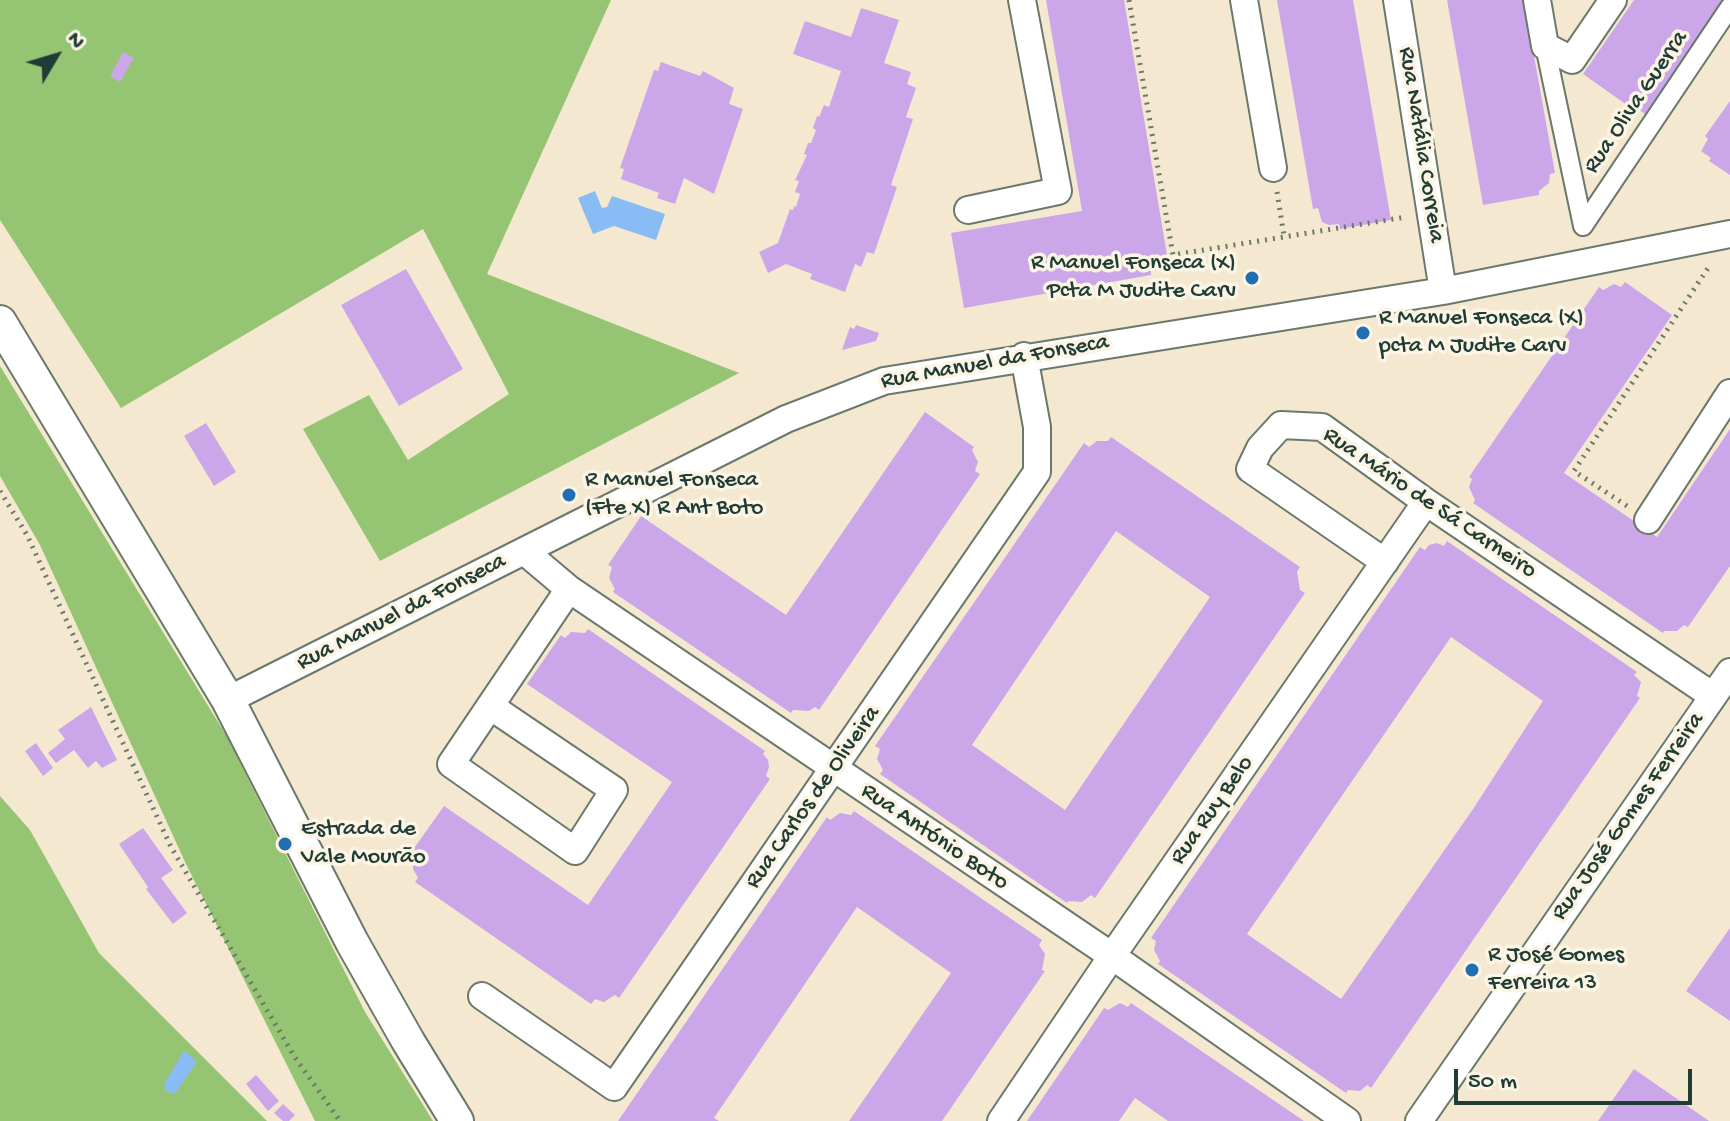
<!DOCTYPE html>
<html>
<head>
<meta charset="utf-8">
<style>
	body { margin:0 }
	#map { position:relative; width:1730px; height:1121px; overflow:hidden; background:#f4e9d0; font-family:"Gochi Hand",sans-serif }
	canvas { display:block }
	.north { position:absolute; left:16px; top:16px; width:80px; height:80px; -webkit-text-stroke:6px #fcf5e5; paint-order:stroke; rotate:52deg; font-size:22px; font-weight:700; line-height:32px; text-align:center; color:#1f3d34 }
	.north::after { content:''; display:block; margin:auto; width:28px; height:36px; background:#1f3d34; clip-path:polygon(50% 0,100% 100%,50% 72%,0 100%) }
	.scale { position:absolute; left:1454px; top:1069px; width:238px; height:36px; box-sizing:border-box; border:4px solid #1f3d34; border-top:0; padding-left:10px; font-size:24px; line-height:28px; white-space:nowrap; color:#1f3d34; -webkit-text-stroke:6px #fcf5e5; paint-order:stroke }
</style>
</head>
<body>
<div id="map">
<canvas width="1730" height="1121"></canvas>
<div class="north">N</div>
<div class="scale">50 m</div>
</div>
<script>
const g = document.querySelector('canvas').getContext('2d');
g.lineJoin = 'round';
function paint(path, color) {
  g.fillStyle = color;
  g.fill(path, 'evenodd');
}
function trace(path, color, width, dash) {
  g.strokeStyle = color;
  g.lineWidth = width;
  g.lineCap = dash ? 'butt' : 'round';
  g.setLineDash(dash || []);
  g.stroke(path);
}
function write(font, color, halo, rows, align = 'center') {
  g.font = font + ' "Gochi Hand",sans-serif';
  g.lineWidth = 7;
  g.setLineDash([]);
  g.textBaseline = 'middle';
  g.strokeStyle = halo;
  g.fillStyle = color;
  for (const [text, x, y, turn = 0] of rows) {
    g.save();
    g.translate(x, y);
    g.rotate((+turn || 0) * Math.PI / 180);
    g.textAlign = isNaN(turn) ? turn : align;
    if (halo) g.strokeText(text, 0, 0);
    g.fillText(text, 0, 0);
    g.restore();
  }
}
paint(new Path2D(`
	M0,0H611L487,274L739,373L380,561L303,429L369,395L408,460L509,394L423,229L121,408L0,220Z
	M0,366L226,735L365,1012L433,1121H315L186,864L40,545L0,476Z
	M0,796L30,830L99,953L267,1121H0Z`), '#95c472');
paint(new Path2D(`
	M595,191L602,208L607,207L612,196L665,214L656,240L614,226L593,234L578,198Z
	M184,1051L197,1061L175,1094H171L164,1088L165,1082Z`), '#89bbf5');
paint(new Path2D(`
	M1046,0H1124L1167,255H1163L1159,267L1151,271V275L964,308L951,233L1082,211Z
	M1277,0H1353L1391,220L1340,229L1339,224L1329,225L1322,222L1318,208L1313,209Z
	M1447,0H1524L1555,173L1550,174L1549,183L1539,191V195L1483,205Z
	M1634,0H1727L1657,103L1654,101L1645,114L1633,105L1631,108L1583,74Z
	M861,8L899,20L884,63L911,72L907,84L916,88L906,117L913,119L891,185L897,187L874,254L867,252L861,267L855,264L845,292L810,279L812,274L786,264L768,273L759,252L778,243L790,209L793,210L794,206L796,207L800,194L795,192L799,181L795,180L807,155L804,154L808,143H811L816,130L813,128L817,116L819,117L824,105L829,107L841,71L793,54L805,21L851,37Z
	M123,52L134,58L120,82L110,76Z
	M661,62L700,76L703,71L734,88L729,104L743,109L714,194L684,178L675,204L657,198L659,193L621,179L624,169L620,168L654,70L658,71Z
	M1730,101V175L1709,161L1711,158L1701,151L1708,139L1705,136Z
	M406,269L463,369L399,406L341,305Z
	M1625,282L1672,315L1564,473L1657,537L1730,429V566L1688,627L1684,625L1677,631H1664L1663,633L1473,503L1475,500L1469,487L1472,479L1469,477L1599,287L1603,290L1614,284L1621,287Z
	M856,325L879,333L876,341L842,350L850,327L854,329Z
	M925,412L974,447L972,450L978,462L975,471L980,474L819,710L815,707L809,711L793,710L791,713L613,592L615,589L609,578L612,567L608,565L641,516L786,615Z
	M206,423L236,472L214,486L184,436Z
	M1111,437L1300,567L1297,572L1300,590L1305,593L1095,898L1091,895L1082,902L1068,901L1067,903L880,774L883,770L877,759L880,749L875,746L1084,443L1089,447L1097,441H1108ZM1116,531L1210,597L1065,810L972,745Z
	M1447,541L1637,672L1634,675L1641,682L1637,696L1640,698L1371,1088L1367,1085L1360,1091L1348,1090L1346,1093L1158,964L1160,961L1154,950L1156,941L1151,938L1420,547L1425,550L1429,545L1437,543L1444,546ZM1451,637L1543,701L1473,809L1341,999L1247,934Z
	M588,629L765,751L763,754L768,760L769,767L766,776L770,779L619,998L615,995L604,1002L595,999L591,1004L415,882L418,878L413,869L414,856L410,854L444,806L588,905L672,782L527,684L561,635L565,638L571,632L585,633Z
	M91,707L117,760L102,768L96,761L88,768L74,750L56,763L48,753L65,739L58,730Z
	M36,743L53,768L43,776L25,751Z
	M854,811L1042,940L1039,945L1045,954L1042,970L1045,971L942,1121H849L951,973L857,907L714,1118L719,1121H618L827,817L830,820L840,813L851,815Z
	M143,828L173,870L161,878L187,913L173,924L146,889L148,887L119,844Z
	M1730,928V1021L1686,991Z
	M1120,1003L1128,1007L1131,1003L1304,1121H1168L1135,1098L1119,1121H1027L1104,1008L1108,1010Z
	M1634,1069L1709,1121H1598Z
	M256,1075L279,1101L268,1111L246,1084Z
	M283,1104L295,1115L289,1121H283L274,1113Z`), '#cba7e9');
const pedestrian = new Path2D(`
	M1545,46L1583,226
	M1583,226L1730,7`);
const minor = new Path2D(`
	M1244,0L1273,168
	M1397,0L1443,291
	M1537,0L1545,46L1572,60L1613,0
	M968,210L1058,191L1022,0
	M1648,520L1730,393
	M524,551L569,589L1112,956L1347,1121
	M1385,562L1250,469L1260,448L1281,425L1322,427L1426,502L1713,696
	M228,700L786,419L884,381L1443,291L1730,234
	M490,706L614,790L575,851L451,764L569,589
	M482,996L614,1087L1037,472V427L1024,356
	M1001,1121L1112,956L1426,502
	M1419,1121L1730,672`);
const tertiary = new Path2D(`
	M0,322L228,700L352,942L408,1041L457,1121`);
trace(pedestrian, '#6a796b', 22);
trace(minor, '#6a796b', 30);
trace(tertiary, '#6a796b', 36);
trace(new Path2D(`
	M1129,0L1173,255L1406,217
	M1277,192L1284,236
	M0,491L27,535L171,847L294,1056L340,1121
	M1627,506L1574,471L1708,268`), '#6a796b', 5, [2, 6]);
trace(pedestrian, '#fff', 18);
trace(minor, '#fff', 26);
trace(tertiary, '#fff', 32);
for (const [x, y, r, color] of [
	[1252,278,8,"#1f6fb2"],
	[1363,333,8,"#1f6fb2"],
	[569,495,8,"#1f6fb2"],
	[285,844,8,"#1f6fb2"],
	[1472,970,8,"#1f6fb2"]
]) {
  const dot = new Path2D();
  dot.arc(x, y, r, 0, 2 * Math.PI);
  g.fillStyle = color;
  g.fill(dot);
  trace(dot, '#fcf5e5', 3);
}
write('24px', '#1f3d34', '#fcf5e5', [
	["Rua Oliva Guerra",1637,103,-56],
	["Rua Natália Correia",1420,145,81],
	["Rua Manuel da Fonseca",995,363,-10],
	["Rua Mário de Sá Carneiro",1429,504,34],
	["Rua Manuel da Fonseca",402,613,-27],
	["Rua Carlos de Oliveira",814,798,-55],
	["Rua Ruy Belo",1213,811,-55],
	["Rua José Gomes Ferreira",1629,817,-55],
	["Rua António Boto",934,838,34]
]);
write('24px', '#1f3d34', '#fcf5e5', [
	["R Manuel Fonseca (X)",1236,264,"right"],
	["Pcta M Judite Carv",1236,292,"right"],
	["R Manuel Fonseca (X)",1379,319],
	["pcta M Judite Carv",1379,347],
	["R Manuel Fonseca",585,481],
	["(Fte X) R Ant Boto",585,509],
	["Estrada de",301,830],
	["Vale Mourão",301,858],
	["R José Gomes",1488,956],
	["Ferreira 13",1488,984]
], 'left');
</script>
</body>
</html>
